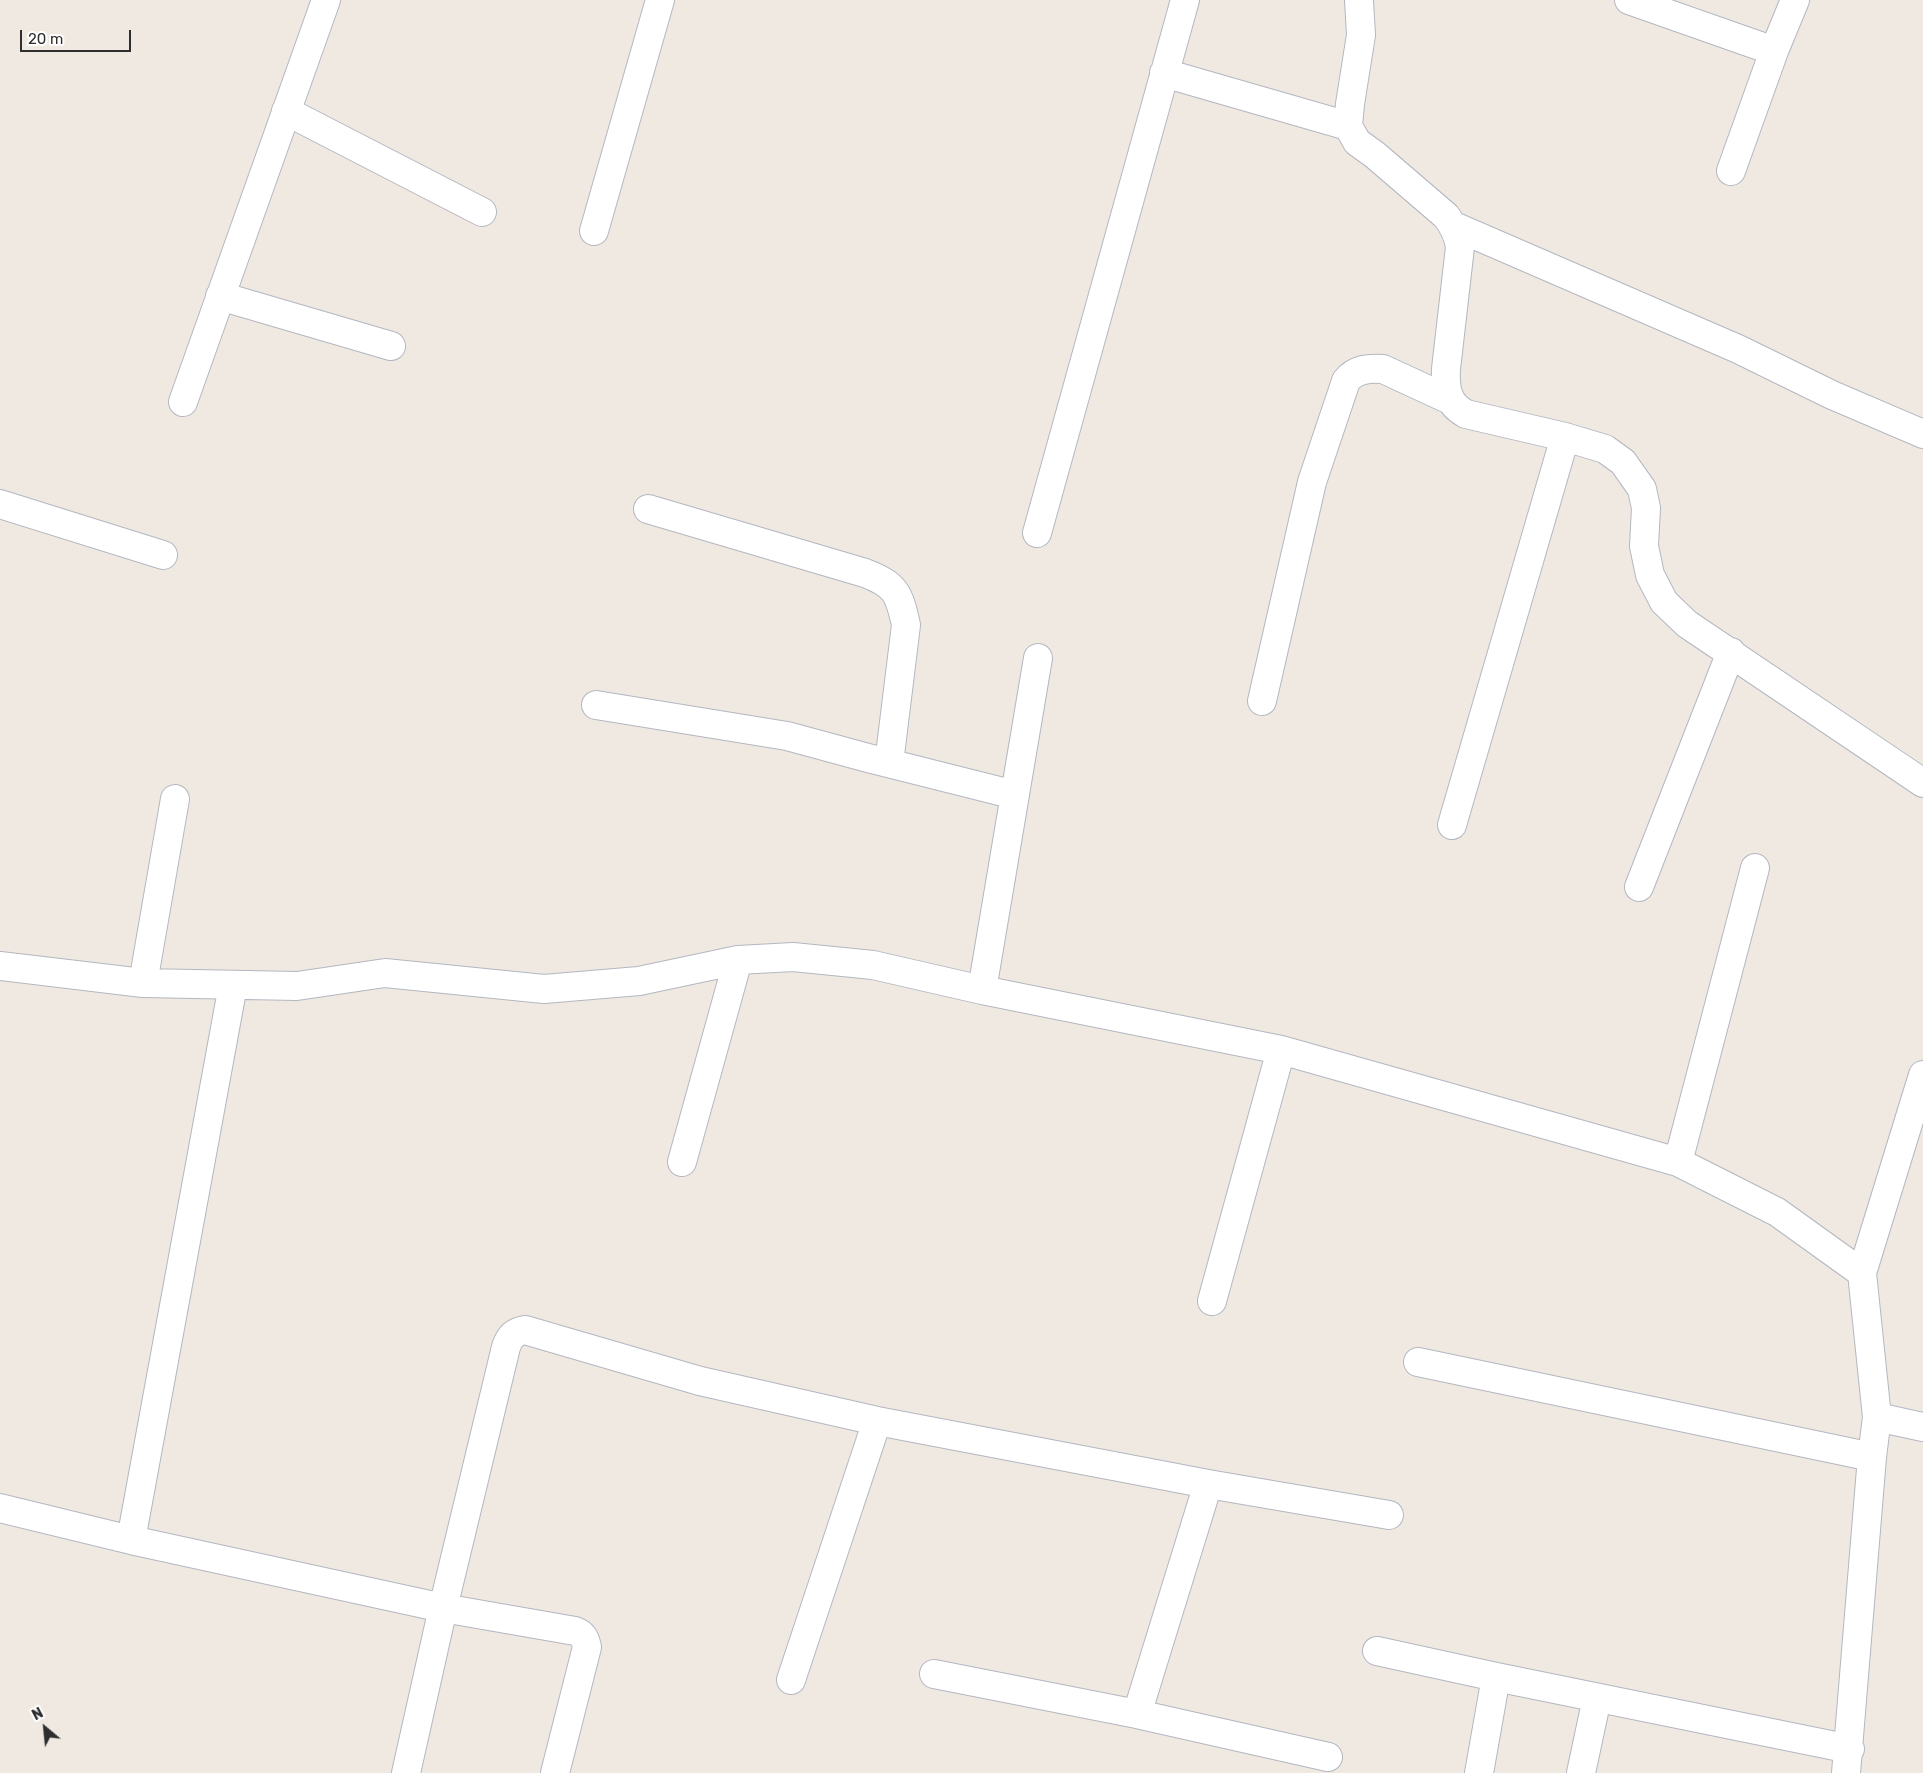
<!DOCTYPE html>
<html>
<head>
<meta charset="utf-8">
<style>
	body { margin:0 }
	#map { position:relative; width:1923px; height:1773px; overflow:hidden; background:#efe9e1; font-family:Rubik,sans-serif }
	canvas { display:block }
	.north { position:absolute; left:20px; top:1703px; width:50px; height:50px; -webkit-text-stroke:4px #fff; paint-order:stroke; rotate:332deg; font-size:14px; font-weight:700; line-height:20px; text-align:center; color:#2e2e2e }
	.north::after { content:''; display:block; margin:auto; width:18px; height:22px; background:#2e2e2e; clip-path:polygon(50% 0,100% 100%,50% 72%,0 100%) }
	.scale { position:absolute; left:20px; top:30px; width:111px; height:22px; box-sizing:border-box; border:2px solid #2e2e2e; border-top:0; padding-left:6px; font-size:15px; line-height:18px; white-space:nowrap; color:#2e2e2e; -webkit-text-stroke:4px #fff; paint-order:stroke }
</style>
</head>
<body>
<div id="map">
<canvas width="1923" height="1773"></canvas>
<div class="north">N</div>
<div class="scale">20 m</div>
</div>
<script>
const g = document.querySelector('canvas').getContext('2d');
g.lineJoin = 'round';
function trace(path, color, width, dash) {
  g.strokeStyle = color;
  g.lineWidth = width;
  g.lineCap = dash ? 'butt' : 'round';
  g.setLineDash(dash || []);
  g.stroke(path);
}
const street = new Path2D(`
	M1359,0L1361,35L1350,104L1348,126L1357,142L1375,155L1446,216C1454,226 1458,235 1460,247L1446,369C1445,388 1447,404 1466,414L1565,437L1605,449L1623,462L1642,489L1646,508L1644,546L1650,575L1664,602L1687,624L1923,783
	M1629,0L1774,51
	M1164,73L1348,126
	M286,111L482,212
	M1731,171L1774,51L1795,0
	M1454,226L1738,349L1832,395L1923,434
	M594,231L660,0
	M220,296L391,346
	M183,402L326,0
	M0,504L163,555
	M648,509L865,573C896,585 899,593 906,625L889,763
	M1037,533L1185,0
	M1262,701L1312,482L1346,381C1355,369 1369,368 1383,369L1450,400
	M596,705L787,736L868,758L1015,795
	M1452,825L1565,437
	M1639,887L1731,652
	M0,966L143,983L297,986L385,973L544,989L639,981L738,960L793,957L873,965L982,990L1281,1050L1678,1162L1777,1212L1862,1273
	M143,983L175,799
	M982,990L1038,658
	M682,1162L738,960
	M1678,1162L1755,868
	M1212,1301L1281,1050
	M1418,1362L1872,1457
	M1877,1417L1923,1427
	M1208,1484L1389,1515
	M0,1508L131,1540L443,1608L575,1631C583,1634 585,1638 587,1647L555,1773
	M131,1540L233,985
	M1377,1651L1496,1677L1850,1749
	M934,1674L1137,1714
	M791,1680L877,1421
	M406,1773L443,1608L506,1347C510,1336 514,1332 525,1330L700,1381L877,1421L1208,1484L1137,1714L1328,1757
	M1479,1773L1496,1677
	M1581,1773L1597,1698
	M1846,1773L1872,1457L1877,1417L1862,1273L1923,1075`);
trace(street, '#b4b7c1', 30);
trace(street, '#fff', 28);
</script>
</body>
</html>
